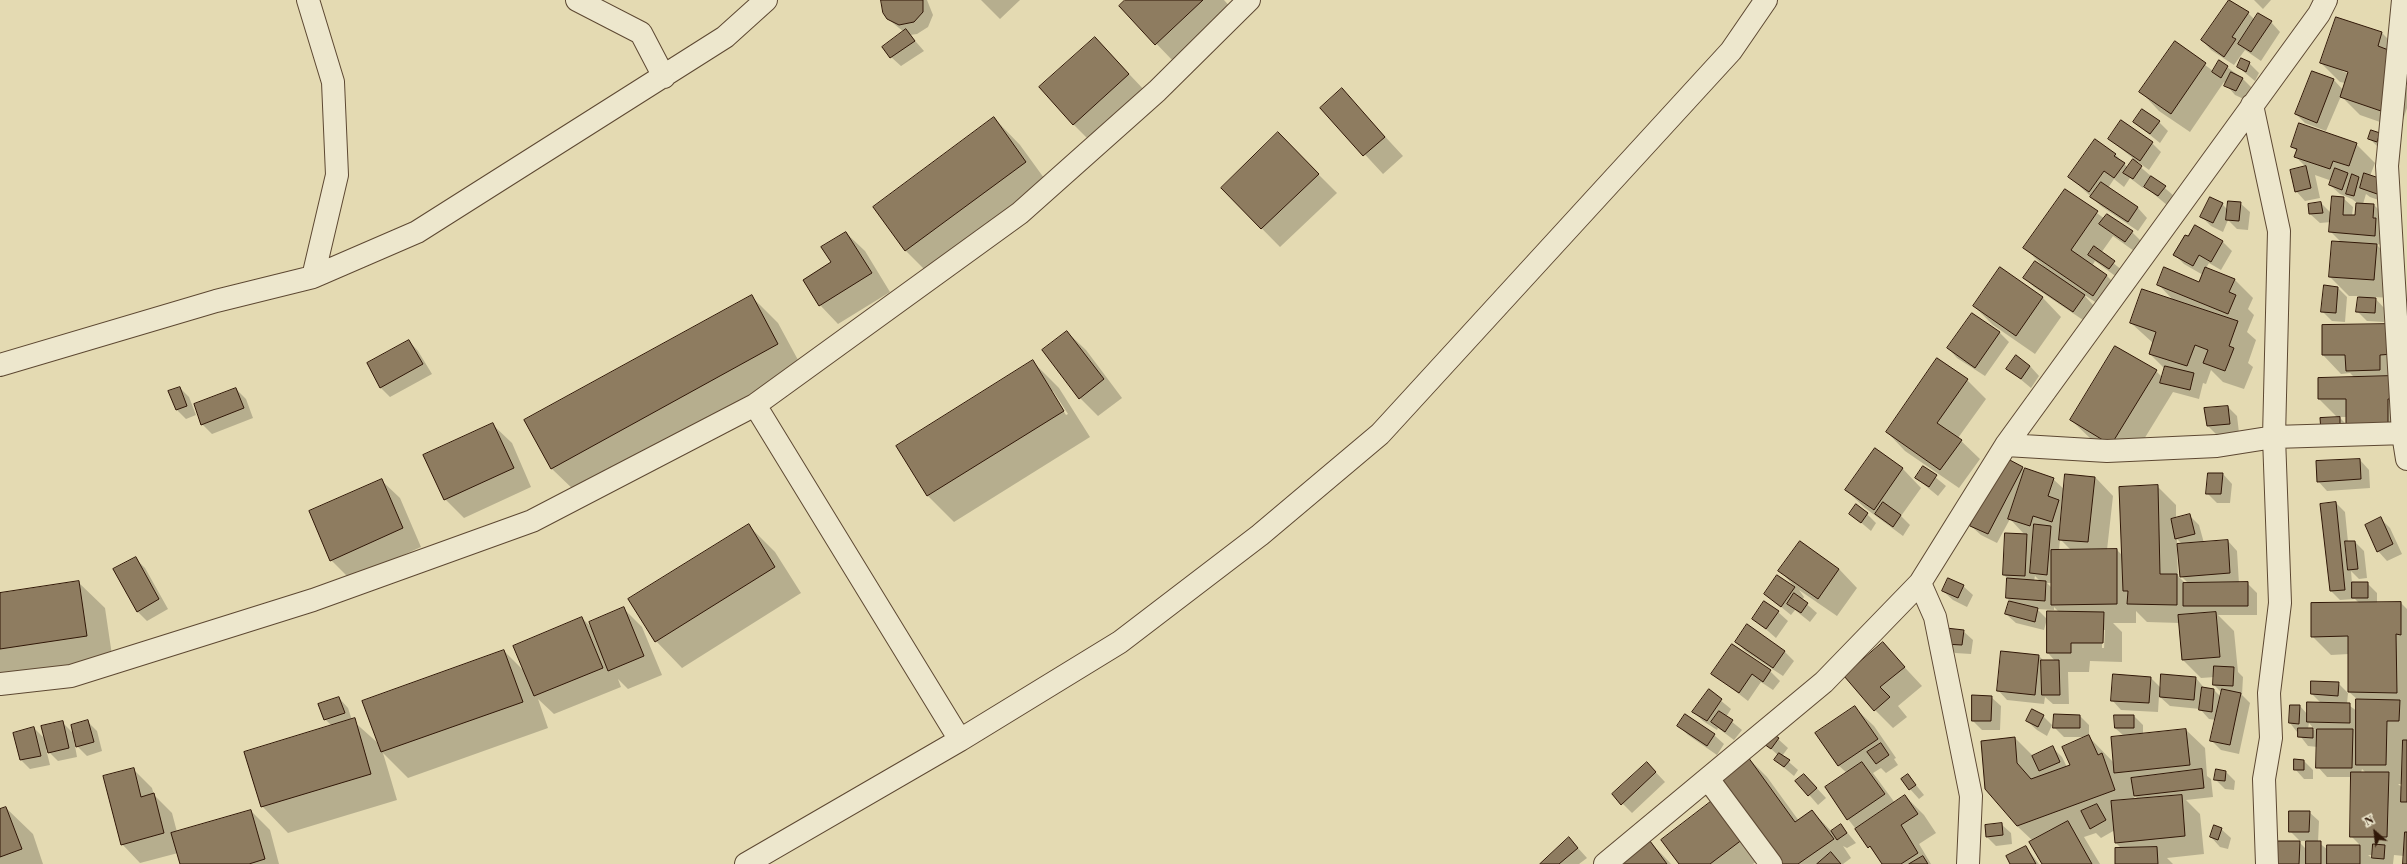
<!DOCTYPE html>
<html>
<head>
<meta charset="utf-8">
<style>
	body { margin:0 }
	#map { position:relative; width:2407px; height:864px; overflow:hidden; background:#e4dab2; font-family:"Libre Bodoni",serif }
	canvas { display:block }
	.north { position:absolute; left:2355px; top:812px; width:40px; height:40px; -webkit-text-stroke:3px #ede7cd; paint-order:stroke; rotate:332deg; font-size:11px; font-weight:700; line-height:16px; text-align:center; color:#301707 }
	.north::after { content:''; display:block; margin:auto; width:14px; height:18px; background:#301707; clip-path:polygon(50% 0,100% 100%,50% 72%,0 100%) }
</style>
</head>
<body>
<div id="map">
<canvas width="2407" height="864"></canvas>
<div class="north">N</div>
</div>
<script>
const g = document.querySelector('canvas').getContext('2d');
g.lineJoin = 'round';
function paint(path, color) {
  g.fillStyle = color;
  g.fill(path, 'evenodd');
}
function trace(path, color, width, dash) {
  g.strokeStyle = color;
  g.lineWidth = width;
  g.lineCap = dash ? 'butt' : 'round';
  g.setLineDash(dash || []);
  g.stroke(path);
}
paint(new Path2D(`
	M882,0H927L933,15L928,27L917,34L910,35L924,51L901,66L891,57L904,32L888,19Z
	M981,0H1020L1000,19Z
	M1127,0H1224L1232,9L1175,63L1120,6Z
	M2254,0H2271L2263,9Z
	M2248,13L2255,20L2271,22L2280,32L2261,61L2245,50L2234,65L2211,50L2202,40Z
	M2336,18L2382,33L2401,52L2407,68L2405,85L2407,88V108L2400,129L2360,115L2341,96L2326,131L2305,123L2296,114L2313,72L2334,80L2343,90L2345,83L2340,82L2321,63ZM2342,69L2353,73L2352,75L2342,71Z
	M2175,42L2213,71L2227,67L2242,78L2252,88L2246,100L2235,95L2224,82L2190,132L2159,111L2141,92Z
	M1113,57L1147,93L1092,143L1073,124Z
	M2249,63L2259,73L2255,81L2238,67Z
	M1342,90L1403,156L1383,174L1322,108Z
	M994,118L1020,145L1052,189L932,277L906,251L874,207Z
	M2134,122H2159L2168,131L2160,143Z
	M1278,134L1337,193L1280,247L1222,188Z
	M2379,134V148L2369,138Z
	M2109,139L2152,143L2161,152L2149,170L2138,162L2137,164L2174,196L2167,205L2144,186L2143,188L2130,178L2124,187L2114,179L2108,188L2138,208L2147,218L2138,231L2101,206L2070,177L2115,154L2128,168L2134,159Z
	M2356,144L2375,163L2370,176L2390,204L2370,197L2366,194L2363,204L2374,205L2383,214L2384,245L2376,244L2395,264L2392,298L2374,297L2385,309L2384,322L2367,321L2357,311L2359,296H2349L2330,277L2341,242L2330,231L2331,222L2320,223L2310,214L2309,205L2321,203L2332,214L2343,198L2353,207L2352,216L2355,217L2357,203L2352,199L2340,194L2330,185L2332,181L2315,175L2320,198L2305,201L2296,191L2306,167L2295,156L2297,151L2292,147Z
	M2065,190L2105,219L2132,232L2141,241L2134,251L2113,236L2101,253L2123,271L2118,278L2095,261L2092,266L2107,276L2125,294L2112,313L2083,294L2094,306L2083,320L2034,287L2025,278L2045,268L2025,248Z
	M2240,203L2250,212L2248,230L2237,229L2228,220L2223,232L2211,226L2202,217L2222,204L2228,210Z
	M2195,226L2223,242L2232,251L2221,270L2209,263L2206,268L2234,279L2253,298L2248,309L2254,315L2247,332L2256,340L2248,363L2253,367L2244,389L2223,382L2211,370L2206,384L2203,383L2199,399L2173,392L2130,462L2090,438L2071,420L2156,371L2163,378L2165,369L2150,354L2153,343L2131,323L2174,301L2158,284L2200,283L2203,275L2184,264L2175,255Z
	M846,233L865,251L890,292L838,324L820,305L832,263Z
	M2000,269L2043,298L2061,317L2035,354L1993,325L1974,306Z
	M2338,288L2347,297L2345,322L2332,321L2322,311Z
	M752,297L778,323L804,371L578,494L551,468Z
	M1972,314L2000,333L2009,342L1985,376L1957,358L1948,348Z
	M2392,325L2406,441L2331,440L2338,418L2319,399L2355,378L2350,373L2341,374L2323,355ZM2339,417H2347V425Z
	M1067,332L1086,350L1122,398L1098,416L1080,398Z
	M409,341L418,351L432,374L390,397L381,388Z
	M1938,360L1967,380L1986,399L1958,438L1980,459L1959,488L1905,451L1887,432Z
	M1033,362L1059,388L1090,437L954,522L927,495ZM1051,391H1053L1068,414L1066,415Z
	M2030,366L2039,376L2031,388L2007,368Z
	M180,388L189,397L196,415L186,419L177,410Z
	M236,389L246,399L253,418L212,434L202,424Z
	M2228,407L2237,416L2239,433L2217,435L2208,426L2206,409Z
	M493,425L512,443L531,487L464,518L445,499Z
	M1875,450L1903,469L1921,488L1901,516L1910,525L1903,536L1865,508L1846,490Z
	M2006,459L2025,470L2053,479L2065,490L2095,477L2113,496L2107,550H2117L2123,556L2157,486L2176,505V519L2189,515L2199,525L2204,543L2228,541L2237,551L2239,584L2247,583L2257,593V615H2218L2234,631L2238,672L2243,677L2242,695L2250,703L2239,754L2221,750L2212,741L2216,720L2209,719L2200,709L2170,706L2159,696L2158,712L2121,710L2112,700L2151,678L2161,688L2162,675L2196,678L2205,689L2214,690L2221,697L2222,693L2214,685L2215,677L2201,678L2183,660L2180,623L2147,622L2136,611V623H2113L2122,632V662L2090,661L2089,672H2068L2069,704H2053L2045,697L2044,704L2007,700L1998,690L2039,656L2044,661H2055L2048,653V612L2060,613L2054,607V610L2037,609L2047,619L2044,630L2016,623L2006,614L2010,601L2007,598L2008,579L2004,575L2025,535L2010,519L1997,543L1981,535L1971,526ZM2060,539L2072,551H2059ZM2177,539L2183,545H2177ZM2177,551H2179L2181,576L2189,584H2186L2178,576ZM2035,576L2040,581H2034ZM2047,583H2052V588ZM2102,630H2105L2104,648H2102Z
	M2360,460L2369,470L2370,488L2327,491L2318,481Z
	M1923,467L1946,486L1938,496L1916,478Z
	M2223,474L2232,484L2230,503H2217L2207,493Z
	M381,480L400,498L421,547L350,579L331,560Z
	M2336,503L2345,512L2348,542H2355L2364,551L2367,578L2359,579L2351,571L2352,583H2367L2377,593V603H2401L2407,609V864H2404V856L2394,855L2393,864H2278L2299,842L2307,850V841H2300L2290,831L2309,812L2319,821L2318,842L2328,850V846H2361L2351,836L2352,777H2327L2318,767V747L2308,746L2290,723L2300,706L2308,715L2321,703L2312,694L2338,683L2348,693L2347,704L2357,711V699L2349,692V654L2331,655L2312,636L2359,603L2355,599L2340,600L2331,591ZM2309,723L2315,730L2308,729ZM2362,769L2366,773H2361ZM2398,784H2403V788ZM2368,855H2373V859Z
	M1851,514H1867L1876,523L1871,531Z
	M2381,519L2390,528L2402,554L2387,561L2378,551Z
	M749,526L775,552L801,593L682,668L656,641Z
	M135,558L145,568L168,609L147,621L137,611Z
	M1839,569L1857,588L1837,616L1799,590L1804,597L1802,600L1817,613L1810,622L1795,610L1791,615L1765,594L1795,587L1780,571Z
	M78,582L105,608L113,662L0,679V594Z
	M1963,586L1973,595L1967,607L1953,600L1943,591Z
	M624,609L642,627L662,675L628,689L618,679L621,687L554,714L538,699L548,728L408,778L383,753L397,800L288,833L262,806L332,726L325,719L339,698L348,708L352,720L379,744L504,651L525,672L582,618L592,628Z
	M1778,612L1788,621L1776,638L1753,618Z
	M1963,631L1973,640L1971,654L1955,653L1945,643Z
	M1736,641L1784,651L1794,661L1783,676L1745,651Z
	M1883,644L1922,686L1898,706L1907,717L1893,728L1875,710Z
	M1732,645L1770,671L1780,681L1773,690L1761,682L1748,701L1712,673Z
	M1709,691L1731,709L1726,717L1742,730L1734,740L1718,728L1717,730L1703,721L1694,712Z
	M1991,697L2001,706L2000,730H1982L1972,720Z
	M1855,708L1874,726L1896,758L1894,759L1898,765L1886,773L1881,768L1873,773L1895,803L1905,796L1924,815L1936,833L1919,844L1931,864H1883L1848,819L1847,773L1838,765Z
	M2043,716L2052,725L2047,736L2037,730L2027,721Z
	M2080,716L2089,725V737L2114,763L2124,736L2115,728L2134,716L2143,725V734L2186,730L2205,748L2207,776L2211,779L2213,797L2186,800L2200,814L2204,854L2167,858L2173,864H2116L2122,849L2116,843L2115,830L2101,838L2096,833L2084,837L2100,864H2043L2033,841L2017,826L2015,738L2033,756L2053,748L2062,757L2067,767L2071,766L2088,737H2064L2054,727ZM2133,794L2139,800H2135Z
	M62,722L74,734L88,722L97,731L102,751L87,756L77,746L74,735H73L77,757L58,761L46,749L50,765L30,769L21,760L34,728L46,740Z
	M1679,726L1714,735L1724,744L1717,755L1688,735Z
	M1778,739L1788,748L1782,756L1798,770L1794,776L1775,760L1778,755L1761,740Z
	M1748,758L1767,777L1799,821L1812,811L1832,832L1841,825L1856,843L1847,848L1843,846L1851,858L1843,864H1778Z
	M2304,761L2313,770V779H2304L2295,769Z
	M1647,763L1665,782L1632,813L1613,794Z
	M133,769L152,788L154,795L172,813L177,832L251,811L270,830L279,864H181L178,853L140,863L122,844Z
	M2226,772L2235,781L2234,790L2225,789L2215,779Z
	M1908,775L1924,795L1919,799L1910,789Z
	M1797,781L1813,784L1826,798L1818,805Z
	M1713,802L1761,858L1753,864H1681Z
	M6,808L33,834L43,864H0V810Z
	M2001,824L2011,833L2012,844L1996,846L1987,837Z
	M2221,829L2231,838L2228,849L2220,847L2211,837Z
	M1569,838L1587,858L1579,864H1541Z
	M1650,842L1671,864H1619Z
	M2026,847L2039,864H2011Z`), '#0003');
const building = new Path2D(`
	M881,0H923V12L914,22L899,25L887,19L883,13Z
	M1125,0H1203L1155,45L1119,6Z
	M2229,0L2249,12L2232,37L2236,39L2224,57L2201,40Z
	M2258,13L2272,21L2251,52L2238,44Z
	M2336,17L2382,32L2378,46L2391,51L2381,111L2340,97L2348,72L2320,63Z
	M906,29L915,41L890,58L882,47Z
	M1095,37L1129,74L1073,125L1039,87Z
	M2175,41L2206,63L2171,114L2139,92Z
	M2241,58L2250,62L2246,72L2237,67Z
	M2219,60L2228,66L2221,78L2212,72Z
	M2312,71L2334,79L2317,123L2295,114Z
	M2231,72L2243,78L2236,91L2224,86Z
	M1342,88L1385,137L1363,156L1320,108Z
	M2142,109L2160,121L2150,134L2133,122Z
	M994,117L1026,162L905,251L873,207Z
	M2121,120L2153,142L2140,161L2108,139Z
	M2299,123L2357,143L2349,166L2333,161L2330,169L2294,157L2297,149L2291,147Z
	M2371,130L2380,133L2377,142L2368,139Z
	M1278,132L1319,174L1261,229L1221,188Z
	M2095,139L2116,154L2114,156L2125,163L2114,178L2104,171L2089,192L2068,177Z
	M2133,159L2142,166L2133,179L2123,173Z
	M2306,166L2311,188L2295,192L2290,170Z
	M2335,168L2348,173L2342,190L2329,185Z
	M2364,173L2385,180L2380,195L2360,188Z
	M2352,174L2359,177L2354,196L2346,194Z
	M2151,176L2166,186L2158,196L2144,187Z
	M2101,182L2138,207L2128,222L2090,197Z
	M2065,189L2098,211L2071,250L2107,275L2093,296L2023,248Z
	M2332,196L2344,197L2343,215H2355L2356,203L2374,204L2373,218H2376L2375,236L2329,232Z
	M2210,197L2223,203L2213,223L2200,217Z
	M2228,201L2241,202L2239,221L2226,220Z
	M2321,202L2323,213L2309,214L2308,204Z
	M2107,214L2133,231L2125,242L2099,224Z
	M2195,225L2223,241L2211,262L2199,255L2193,266L2173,255L2185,235L2188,236Z
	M846,232L872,273L819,306L803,280L831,262L821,247Z
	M2332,241L2377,244L2374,280L2329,277Z
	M2094,246L2115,261L2109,269L2088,255Z
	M2035,261L2085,295L2073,312L2023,278Z
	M2000,267L2043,297L2016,336L1973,306Z
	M2164,267L2199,282L2205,267L2235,279L2229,292L2236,295L2228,314L2157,285Z
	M2324,285L2338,287L2336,313L2321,312Z
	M2142,289L2238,321L2229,346L2234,348L2225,371L2203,363L2208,350L2195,345L2187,366L2149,354L2156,332L2130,323Z
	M752,295L778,344L551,469L524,420Z
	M2358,297L2376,298L2375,313L2356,312Z
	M1972,313L2000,332L1975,368L1947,348Z
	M2393,324V354L2380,355V370L2346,371L2345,355H2322V325Z
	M1067,331L1104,379L1079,399L1042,350Z
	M409,340L423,364L380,388L367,363Z
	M2115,346L2157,370L2111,445L2070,420Z
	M2016,355L2030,366L2021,379L2006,369Z
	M1937,358L1968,379L1937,423L1962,440L1940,470L1886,432Z
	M1033,360L1064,411L927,496L896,446Z
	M2165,366L2194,373L2190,390L2160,383Z
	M2392,376V399H2388V423L2346,424V399H2318V378Z
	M180,387L187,406L176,410L168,391Z
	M236,388L244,408L201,425L194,404Z
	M2228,406L2230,424L2207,426L2204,408Z
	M2340,417V431H2321L2320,418Z
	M493,423L514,468L444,500L423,455Z
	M1875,448L1903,468L1874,510L1845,490Z
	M2006,458L2023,467L1988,534L1970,526Z
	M2360,459L2361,479L2317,482L2316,461Z
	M1923,466L1937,475L1929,487L1915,478Z
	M2025,468L2054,478L2048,496L2059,500L2052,522L2033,516L2030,526L2008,519Z
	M2208,473H2223L2221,494H2206Z
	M2065,474L2095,477L2088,542L2059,540Z
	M382,479L403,528L330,561L309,511Z
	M2158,485L2160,574H2177V605L2127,604L2128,591H2123L2119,487Z
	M1883,502L1901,515L1893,527L1875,514Z
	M2336,502L2345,590L2330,591L2320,504Z
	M1856,504L1868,513L1861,523L1849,514Z
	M2190,514L2195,534L2175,539L2171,519Z
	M2381,517L2393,544L2377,552L2365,525Z
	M749,524L775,567L655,642L628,599Z
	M2034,524L2051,526L2047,575L2030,573Z
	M2005,533L2027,534L2025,576L2003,575Z
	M2228,540L2230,573L2180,577L2177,544Z
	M1800,541L1839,569L1818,599L1778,571Z
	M2345,541H2355L2358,569L2348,570Z
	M2117,549V604L2051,605V550Z
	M136,557L159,599L137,612L113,569Z
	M1777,575L1795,587L1781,607L1764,594Z
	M1948,578L1964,585L1958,598L1942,591Z
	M2007,578L2046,581L2045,601L2006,598Z
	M79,581L87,636L0,649V593Z
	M2248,582V606H2183V583Z
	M2352,582H2368V598H2352Z
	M1794,593L1808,603L1801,613L1787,604Z
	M1764,601L1779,611L1766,629L1752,619Z
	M2009,601L2038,608L2035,622L2005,614Z
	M2401,602V635L2396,634L2397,693L2348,692V636L2311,637V603Z
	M624,607L644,656L608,671L589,622Z
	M2047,611L2104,612L2103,643H2071V653H2047Z
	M2216,612L2220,657L2182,660L2178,615Z
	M582,617L603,668L534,696L513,646Z
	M1747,624L1785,651L1773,668L1735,642Z
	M1946,628L1964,630L1962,645L1944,644Z
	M1883,642L1905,667L1880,687L1890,697L1874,711L1844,676Z
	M1732,644L1771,670L1763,682L1752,674L1739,693L1711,674Z
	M504,650L523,702L381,752L362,701Z
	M2001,651L2039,655L2035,695L1997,691Z
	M2041,660H2059L2060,695H2042Z
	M2214,666L2234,667L2233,686L2213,685Z
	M2113,674L2151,677L2149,703L2111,701Z
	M2161,674L2196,677L2194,700L2160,697Z
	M2311,681L2339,682L2338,696L2311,694Z
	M2202,687L2214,689L2212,712L2199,710Z
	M1709,689L1722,699L1707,721L1692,712Z
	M2222,689L2241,693L2230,745L2210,741Z
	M1972,695L1992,696L1991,721H1972Z
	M339,697L345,713L324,720L318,704Z
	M2356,699L2400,700L2399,721H2387L2386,765H2356Z
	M2307,702L2350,703V723L2307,722Z
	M2290,705H2300L2299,724L2289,723Z
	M1855,706L1878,739L1838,766L1815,733Z
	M2032,709L2044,715L2038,727L2026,721Z
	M1719,711L1733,720L1725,732L1711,722Z
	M1685,714L1715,734L1707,746L1677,726Z
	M2054,714L2080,715V728H2053Z
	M2114,715H2134V728H2115Z
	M355,718L371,774L261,807L244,752Z
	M88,720L94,742L76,747L71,725Z
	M63,721L69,748L48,753L41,726Z
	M34,727L41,756L20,760L13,733Z
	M2298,728H2313V738L2298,737Z
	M2186,729L2190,765L2114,773L2111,737Z
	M2317,729H2353L2352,768H2316Z
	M1767,730L1779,738L1771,749L1760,741Z
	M2089,735L2098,755L2102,753L2115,790L2017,826L1985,789L1981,741L2015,737L2017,763L2031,779L2070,765L2062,747Z
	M2403,740H2407V802H2401Z
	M1881,743L1889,755L1876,764L1867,752Z
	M2053,746L2060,762L2039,771L2032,756Z
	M1779,753L1790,760L1784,767L1774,760Z
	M1748,757L1795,822L1812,810L1834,839L1798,864H1776L1715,780Z
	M2294,759L2304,760V770H2294Z
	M1647,762L1656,772L1621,805L1612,794Z
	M1862,762L1885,794L1847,820L1825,787Z
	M134,768L141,797L154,793L164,833L121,845L103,776Z
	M2202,769L2204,788L2134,796L2131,778Z
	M2216,769L2226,771L2225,781L2214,780Z
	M2351,772H2389L2387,837H2350Z
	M1804,774L1817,788L1808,796L1795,781Z
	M1908,774L1916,785L1909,790L1901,779Z
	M1905,795L1918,814L1901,825L1918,853L1901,864H1882L1870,846L1868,848L1855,829Z
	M2182,795L2185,836L2115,843L2111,801Z
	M1713,800L1743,839L1710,864H1679L1661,840Z
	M2097,804L2106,820L2090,829L2081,811Z
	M6,807L22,849L0,857V809Z
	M251,810L265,859L249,864H180L171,833Z
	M2289,811H2310L2309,832H2289Z
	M2068,821L2092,864H2042L2029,842Z
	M2002,823L2003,835L1986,837L1985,825Z
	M1841,824L1847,833L1837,840L1831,831Z
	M2214,825L2222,828L2218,840L2210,837Z
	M2405,832H2407V864H2403Z
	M1569,837L1578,848L1559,864H1540Z
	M1650,841L1667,864H1618Z
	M2278,841H2300L2299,864H2277Z
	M2306,841H2321V864H2306Z
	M2373,844L2385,845L2384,859L2372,858Z
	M2327,845H2360V864H2327Z
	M2026,846L2036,864H2010L2006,856Z
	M2157,847L2158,864H2115V848Z
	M1831,852L1841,864H1817Z
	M1923,856L1928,864H1909Z`);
paint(building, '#8e7c60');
trace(building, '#301707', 1);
const minor = new Path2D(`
	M308,0L333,82L337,175L313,277
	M577,0L641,33L664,77
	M2403,0L2387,166L2403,434L2407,459
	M2252,105L2279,231L2274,437L2280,603L2269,693L2271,738L2264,779L2267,864
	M0,365L216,301L313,277L417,232L725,37L766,0
	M755,405L960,740
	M2006,445L2107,451L2217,446L2274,437L2407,433
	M1920,583L1935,617L1971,796L1968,864
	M0,684L71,676L313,600L532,521L755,405L1020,213L1157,91L1249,0
	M1708,779L1771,864
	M746,864L960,740L1120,642L1260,535L1380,434L1731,51L1766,0
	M1605,864L1824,682L1920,583L2006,445L2319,14L2326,0`);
trace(minor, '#5d4832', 24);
trace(minor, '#ede7cd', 22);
</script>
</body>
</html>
